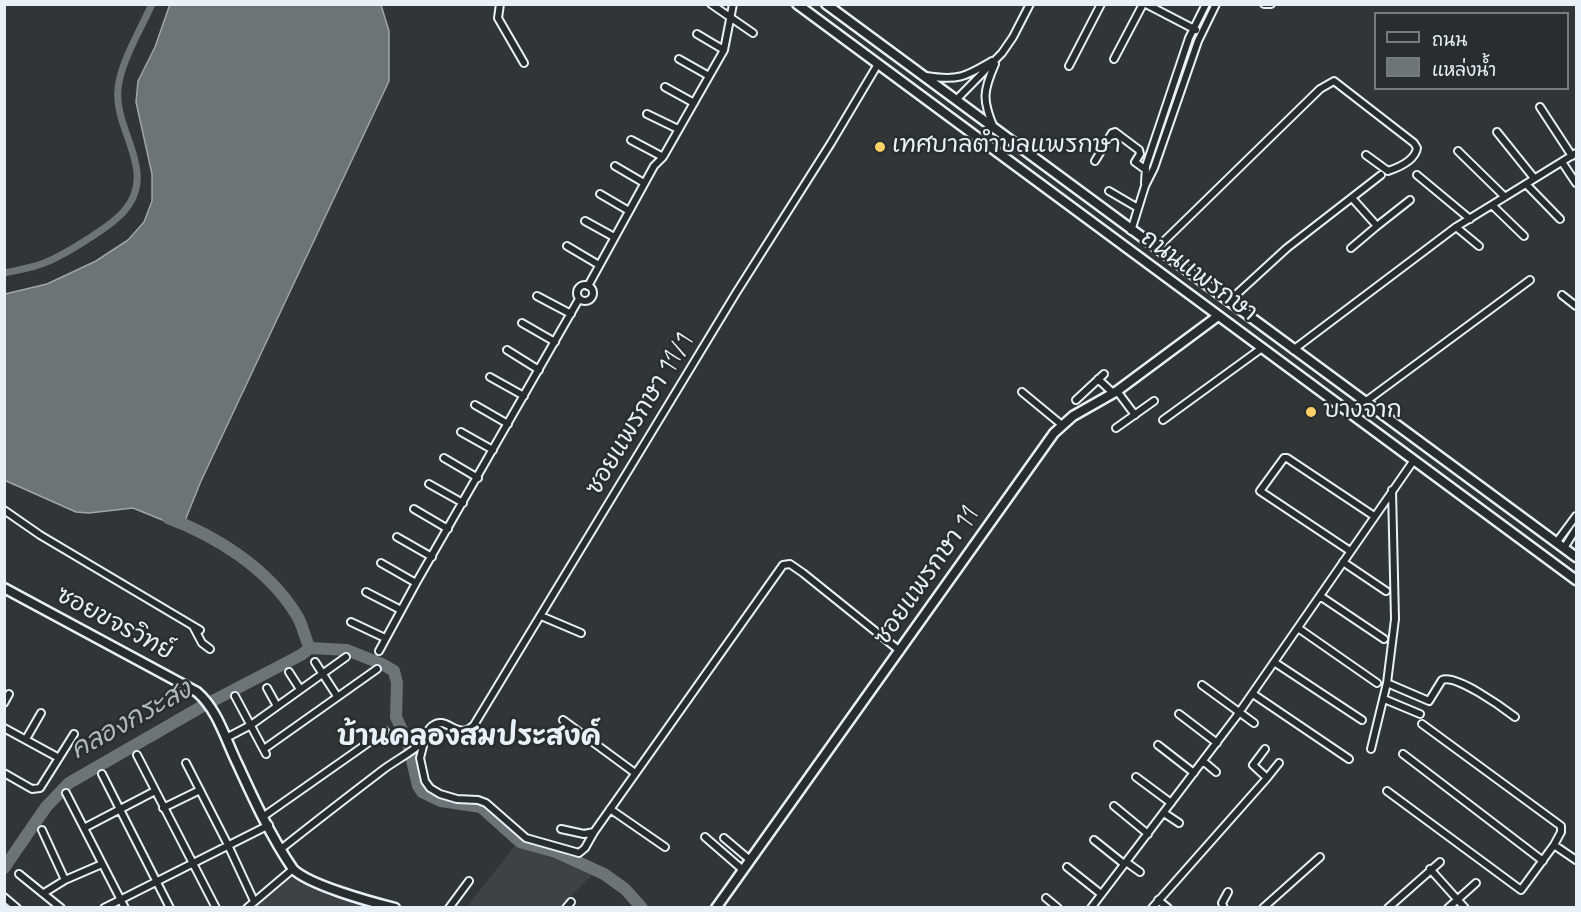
<!DOCTYPE html>
<html>
<head>
<meta charset="utf-8">
<style>
	body { margin:0 }
	#map { position:relative; width:1581px; height:912px; overflow:hidden; background:#323536; font-family:Mynerve,"Playpen Sans Thai",sans-serif }
	canvas { display:block }
	.frame { position:absolute; inset:0; border:6px solid #e8f1f8; pointer-events:none }
	.legend { position:absolute; left:1374px; top:12px; width:195px; height:78px; box-sizing:border-box; background:#2a2d2e; border:2px solid #767b7f; margin:0; padding:8px 10px; list-style:none; font-size:18px; color:#e8f1f8 }
	.legend li { display:flex; align-items:center; gap:12px; height:30px }
	.legend b { width:30px; border:2px solid #767b7f }
</style>
</head>
<body>
<div id="map">
<canvas width="1581" height="912"></canvas>
<div class="frame"></div>
<ul class="legend">
<li><b style="height:8px;background:#2a2d2e"></b>ถนน</li>
<li><b style="height:16px;background:#6e7376"></b>แหล่งน้ำ</li>
</ul>
</div>
<script>
const g = document.querySelector('canvas').getContext('2d');
g.lineJoin = 'round';
function paint(path, color) {
  g.fillStyle = color;
  g.fill(path, 'evenodd');
}
function trace(path, color, width, dash) {
  g.strokeStyle = color;
  g.lineWidth = width;
  g.lineCap = dash ? 'butt' : 'round';
  g.setLineDash(dash || []);
  g.stroke(path);
}
function write(font, color, halo, rows, align = 'center') {
  g.font = font + ' Mynerve,"Playpen Sans Thai",sans-serif';
  g.lineWidth = 5;
  g.setLineDash([]);
  g.textBaseline = 'middle';
  g.strokeStyle = halo;
  g.fillStyle = color;
  for (const [text, x, y, turn = 0] of rows) {
    g.save();
    g.translate(x, y);
    g.rotate((+turn || 0) * Math.PI / 180);
    g.textAlign = isNaN(turn) ? turn : align;
    if (halo) g.strokeText(text, 0, 0);
    g.fillText(text, 0, 0);
    g.restore();
  }
}
paint(new Path2D(`
	M516,844L532,851L562,859L593,874L560,907H467Z
	M291,877L309,886L377,907L254,908Z`), '#3f4244');
const water = new Path2D(`
	M170,4L381,5L389,31V81L201,481L182,528L133,508L89,513L76,512L4,480L5,294L47,284L96,261L128,240L144,222L152,201V174L136,102L138,81L155,47Z`);
paint(water, '#6e7376');
trace(water, '#9fa5aa', 1.5);
trace(new Path2D(`
	M4,273C18,270 32,268 44,263C60,257 74,248 88,239C113,223 140,206 137,173C135,145 115,118 118,89C120,63 141,29 152,4`), '#6e7376', 7);
trace(new Path2D(`
	M168,518C217,536 268,569 296,614C303,624 304,637 310,648
	M310,648L347,650L382,664L394,671L397,683L396,717L408,743L418,786L422,792L441,801L481,807L520,842L556,852L604,874L625,889L642,908
	M4,868L46,807L69,783L201,707L301,655L310,648`), '#6e7376', 12);
const street = new Path2D(`
	M500,4L498,18L524,63
	M711,4L753,33
	M1146,4L1196,30
	M1264,4H1271
	M697,34L724,50
	M679,59L709,76
	M1114,59L1143,4
	M1069,66L1101,4
	M926,76C958,81 965,77 992,61
	M665,87L694,103
	M956,100L1002,53L1013,37L1030,4
	M1540,107L1572,156
	M647,114L678,129
	M994,128C982,100 983,91 995,64
	M1497,132L1534,178
	M631,140L663,157
	M1458,151L1505,197
	M1095,161L1112,133L1115,132L1139,150L1140,154L1135,162L1146,170
	M1562,162L1576,183
	M615,166L644,183
	M1417,175L1470,219
	M1145,183L1146,166L1189,38L1206,4
	M1526,184L1560,219
	M1109,191L1138,208
	M600,194L629,211
	M1352,198L1377,226L1410,200
	M1492,205L1524,236
	M585,221L614,237
	M1456,227L1479,246
	M1131,231L1145,186L1154,168L1198,41L1216,4
	M567,246L599,265
	M1351,248L1377,226
	M1156,249L1320,89L1334,81L1414,143L1417,148C1415,160 1400,167 1388,171L1366,155
	M577 293a8 8 0 1 1 16 0a8 8 0 1 1-16 0Z
	M588,286L654,166L663,157L724,50L733,4
	M1562,295L1576,306
	M537,296L571,314
	M1228,302L1287,248L1381,175
	M522,323L555,342
	M507,350L539,370
	M1293,350L1456,227L1576,153
	M490,377L524,396
	M1098,379L1113,393
	M1117,391L1135,415
	M1022,392L1062,425
	M1076,400L1104,374
	M1365,402L1530,280
	M475,405L508,424
	M1163,420L1262,348
	M1116,428L1154,401
	M461,432L493,450
	M444,458L478,478
	M429,484L463,503
	M1392,490L1395,619L1387,683L1429,701L1442,680C1456,674 1502,707 1515,717
	M414,509L448,529
	M4,510L40,535L200,630
	M397,537L432,557
	M1556,543L1576,516
	M1564,548L1576,529
	M1350,551L1260,491L1284,458H1287L1374,516
	M1343,562L1386,591
	M381,563L416,583
	M366,592L401,610
	M1320,596L1384,639
	M541,616L581,633
	M351,622L385,638
	M193,626L202,643L210,649
	M1298,628L1377,683
	M379,651L416,583L579,299
	M315,662L337,696
	M1274,662L1362,720
	M289,672L300,689
	M1202,685L1254,723
	M267,688L277,706
	M1253,694L1349,759
	M235,696L266,754
	M1384,699L1420,714
	M4,703L9,694
	M1179,714L1217,743
	M563,720L635,773
	M1422,724L1561,826V832L1554,845
	M4,728L59,758
	M226,738L251,725L346,657
	M26,739L41,713
	M422,741L423,746L420,758L425,781L430,788L440,794L457,799L478,800L486,803L526,838L579,853L585,848L594,832
	M1158,745L1194,773
	M264,749L377,669
	M1371,749L1387,683
	M1403,754L1543,861
	M137,755L216,908
	M1203,761L1216,772
	M186,763L228,845L254,901
	M4,773L32,789L40,788L74,734
	M102,774L170,908
	M1136,777L1171,803
	M1267,778L1279,763
	M1387,791L1521,890L1554,845L1576,860
	M66,793L125,908
	M1114,806L1148,834
	M163,808L200,790
	M610,809L665,847
	M1164,813L1179,823
	M264,816L385,731
	M84,828L155,791
	M561,829L584,834L594,832L783,565L790,564L803,573L900,651
	M42,830L65,880
	M705,837L743,870
	M724,838L750,860
	M1094,840L1124,864
	M281,849C315,822 350,795 384,769C395,761 410,753 419,745C424,740 426,731 432,726C447,714 457,742 474,725L736,293L831,143L878,64
	M1126,862L1140,872
	M1067,867L1101,894
	M1430,869L1465,908
	M19,874L61,908
	M44,893L65,880L102,864
	M4,897L17,908
	M1046,898L1058,908
	M1158,900L1168,908
	M104,908L269,825
	M247,908L293,869
	M449,908L469,881
	M566,908L571,902
	M1091,908L1236,717L1414,460
	M1152,908L1267,778L1253,765L1265,749
	M1224,908L1222,903L1228,892
	M1263,908L1320,857
	M1388,908L1440,862
	M1448,908L1476,883`);
const secondary = new Path2D(`
	M797,4L1576,580
	M826,4L1576,557
	M4,588L197,692C218,710 226,741 238,765C254,800 271,837 293,869C309,885 371,902 395,908
	M716,908L1054,433L1073,416L1117,391L1218,316`);
trace(street, '#e8f1f8', 10);
trace(secondary, '#e8f1f8', 13);
trace(street, '#2a2d2e', 6);
trace(secondary, '#2a2d2e', 8);
for (const [x, y, r, color] of [
	[880,147,6,"#ffd166"],
	[1311,412,6,"#ffd166"]
]) {
  const dot = new Path2D();
  dot.arc(x, y, r, 0, 2 * Math.PI);
  g.fillStyle = color;
  g.fill(dot);
  trace(dot, '#2a2d2e', 2);
}
write('24px', '#e8f1f8', '#2a2d2e', [
	["เทศบาลตำบลแพรกษา",892,147],
	["บางจาก",1323,412]
], 'left');
write('24px', '#e8f1f8', '#2a2d2e', [
	["ถนนแพรกษา",1198,277,36],
	["ซอยแพรกษา 11/1",641,415,-59],
	["ซอยแพรกษา 11",928,577,-55],
	["ซอยขจรวิทย์",114,625,28]
]);
write('italic 26px', '#b1b8be', '#2a2d2e', [
	["คลองกระสง",132,722,-29]
]);
write('bold 27px', '#e8f1f8', '#2a2d2e', [
	["บ้านคลองสมประสงค์",469,739]
]);
</script>
</body>
</html>
